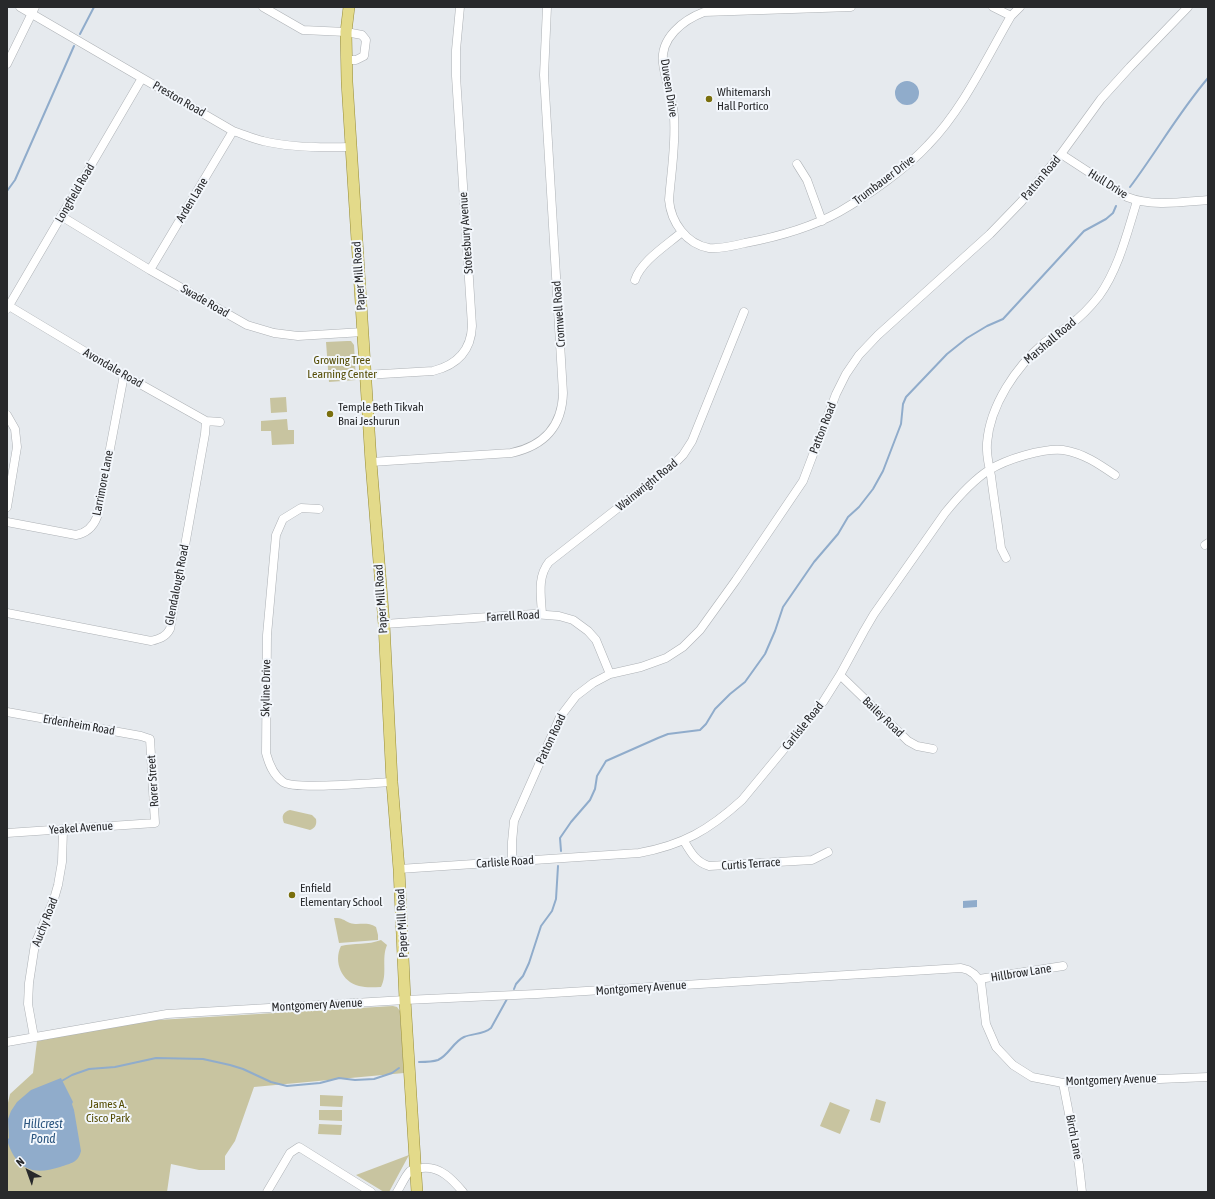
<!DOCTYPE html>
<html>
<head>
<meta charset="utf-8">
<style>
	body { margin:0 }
	#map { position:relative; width:1215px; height:1199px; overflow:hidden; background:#e6eaee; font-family:"Asap Condensed",sans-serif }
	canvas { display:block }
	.frame { position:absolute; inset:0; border:8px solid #28292b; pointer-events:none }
	.north { position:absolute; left:8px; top:1151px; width:40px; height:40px; -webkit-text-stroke:3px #f3f7fc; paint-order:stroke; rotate:319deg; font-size:11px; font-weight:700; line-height:16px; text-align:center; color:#28292b }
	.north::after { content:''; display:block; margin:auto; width:14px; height:18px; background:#28292b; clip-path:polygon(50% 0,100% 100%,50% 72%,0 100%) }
</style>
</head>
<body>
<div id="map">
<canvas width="1215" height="1199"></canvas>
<div class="frame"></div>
<div class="north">N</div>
</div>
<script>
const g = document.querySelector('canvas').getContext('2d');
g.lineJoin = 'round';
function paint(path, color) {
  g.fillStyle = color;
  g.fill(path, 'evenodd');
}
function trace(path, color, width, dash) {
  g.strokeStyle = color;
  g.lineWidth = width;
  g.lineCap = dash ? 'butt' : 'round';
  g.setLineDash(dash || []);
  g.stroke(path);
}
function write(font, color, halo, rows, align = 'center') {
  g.font = font + ' "Asap Condensed",sans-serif';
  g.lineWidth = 4;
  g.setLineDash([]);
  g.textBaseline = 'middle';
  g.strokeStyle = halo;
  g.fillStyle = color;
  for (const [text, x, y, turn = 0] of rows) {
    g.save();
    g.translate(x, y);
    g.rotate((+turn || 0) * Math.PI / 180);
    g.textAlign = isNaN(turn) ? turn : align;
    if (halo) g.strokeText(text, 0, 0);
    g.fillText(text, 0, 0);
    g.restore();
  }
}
paint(new Path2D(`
	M347,341H351L354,345L356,380L329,382L326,342Z
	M286,397L287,412L271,413L270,398Z
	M287,419L288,430H294V444L272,445L271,431H261V421Z
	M290,810L312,815L316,819C317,825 315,828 310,830L284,823C281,816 283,812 290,810Z
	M334,918C343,918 343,920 350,923C358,926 366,921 376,927L378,935V940L339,943Z
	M381,940L387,945C381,959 388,974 381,987C374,987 367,988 359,986C342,982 333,962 341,946C354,943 368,945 381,940Z
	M393,1006L397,1007L400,1011L404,1073L254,1087L235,1141L225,1156V1170H199L171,1164L167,1192H7V1107L10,1094L33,1073L37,1041L141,1021Z
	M320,1095L343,1096L342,1107L320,1106Z
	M876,1099L886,1102L880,1123L870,1120Z
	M830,1102L850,1110L840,1134L820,1126Z
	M319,1110H342V1121L319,1120Z
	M319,1124L342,1125L341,1135L318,1134Z
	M409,1155L389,1192H384L356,1175Z`), '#c8c4a0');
paint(new Path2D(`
	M895 93a12 12 0 1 1 24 0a12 12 0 1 1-24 0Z
	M977,900V907L963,908V901Z
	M61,1078L73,1102L72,1104L74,1110L81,1151C78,1163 71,1163 60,1167C32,1176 16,1169 7,1140L9,1138L8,1119L11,1111L17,1102L31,1090Z`), '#90accb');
trace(new Path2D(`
	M80,34L94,7
	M1130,187C1157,151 1179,112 1208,78
	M7,191L15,180L74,46
	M561,851L560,838L571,822L590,800L595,789L597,776L606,761L658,738L668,734L700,730L706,724L715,709L730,694L745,682L765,654L775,631L783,607L814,562L838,534L848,517L859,507L873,489L883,471L901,424L903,404L906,397L947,354L967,338L987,326L1003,319L1084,231L1106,219L1113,213L1116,206
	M514,989L516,984L523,976L529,963L541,926L552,911L556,899L558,866
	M419,1062C425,1062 432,1062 438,1060C449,1055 453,1042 464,1037C473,1033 483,1035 491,1028L507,999
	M60,1082L72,1075L89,1069L115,1067L156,1058L203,1059L230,1065L243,1069L271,1082L287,1086L320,1083L339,1078L355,1080L374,1079L392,1073L399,1068`), '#90accb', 2);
const minor = new Path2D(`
	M20,7L233,131C243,134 253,139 263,141C292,148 322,148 351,147
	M263,7L303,30L346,32L362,35L366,40L364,56L356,60H347
	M851,7L704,12C683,20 660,38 663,63C665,81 673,98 674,117C676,145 671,173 669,200C671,222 686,244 709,248C721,249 733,246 745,243C777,237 810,228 839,212C867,196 906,169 928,145C963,109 986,59 1011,16L1020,7
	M993,7L1011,16
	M7,64L35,7
	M1061,154L1127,197C1152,207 1182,202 1208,200
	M797,164L807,180L822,221
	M61,216L150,270L247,325L274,333L298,336L363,332
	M150,270L233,131
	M635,280C641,261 667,245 682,232
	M9,306L124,375L206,421L220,422
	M7,309L142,78
	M365,375L433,371C457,365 471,351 472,326L456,76V50L460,7
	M7,415L15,429L17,447L7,507
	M371,462L511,453C544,446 562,427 563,393L544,75L547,7
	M319,509L301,508L283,519L276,535L267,635L266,753C269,764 273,775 283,782C294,790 373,783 392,782
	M7,522L76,535C87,533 93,527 97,517L124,375
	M1205,545L1208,543
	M1006,558L1001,548C998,524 994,500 991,476C989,465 986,455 987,443C990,405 1016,367 1044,343C1053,336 1063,331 1071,324C1082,316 1091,306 1099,296C1119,268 1127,233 1137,201
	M7,613L151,641C159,639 166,637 170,629L205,434L206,421
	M542,614C541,596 537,577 549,562L674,464L683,455L692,441L744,312
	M384,624L534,614L559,616L573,620L588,631L596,640L610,674
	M840,675L908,741L917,746L933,749
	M7,712L141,736L150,739L155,823L7,833
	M684,841C691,853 696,862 709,866L812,860L828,852
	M512,861V842L514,821L560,717L576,696L593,683L610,674L641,667L666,658L683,647L700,630L736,580L803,481L836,394L846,374L859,355L878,335L990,234L1021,202L1061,154L1101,99L1130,67L1188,7
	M399,869L639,853C683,845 709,830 742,800L823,702L840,675L864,631L874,614L945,513C958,497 972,481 989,470C1007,459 1043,448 1063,450C1083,453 1099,464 1115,475
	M979,979L1063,966
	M34,1037L28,1004L29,983L35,944L54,899L58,885L62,862L63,830
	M7,1042L167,1014L405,1000L537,994L961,968L968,970L974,974L981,982L986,1024L996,1047L1013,1065L1032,1077L1063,1083L1208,1077
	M1063,1083L1079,1165L1082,1192
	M267,1192L290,1153L299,1147L371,1192
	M397,1192C401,1186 405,1176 410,1171C414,1168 418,1168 422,1168C440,1166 452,1179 463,1192`);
const major = new Path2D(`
	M349,7L346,32L347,82L371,462L384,624L392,782L399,869L405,1000L417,1192`);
trace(minor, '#adb1b5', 9);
trace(major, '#968c36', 12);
trace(minor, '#fff', 8);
trace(major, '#e3da8a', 11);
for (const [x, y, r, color] of [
	[709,99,4,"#7a6f0d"],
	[330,414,4,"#7a6f0d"],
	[292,895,4,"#7a6f0d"]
]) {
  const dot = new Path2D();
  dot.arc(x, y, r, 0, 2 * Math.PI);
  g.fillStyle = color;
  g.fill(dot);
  trace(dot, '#f3f7fc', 1.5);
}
write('12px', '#28292b', '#f3f7fc', [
	["Duveen Drive",669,88,81],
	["Preston Road",179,99,30],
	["Patton Road",1041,178,-50],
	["Trumbauer Drive",884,180,-37],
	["Hull Drive",1108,184,32],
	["Longfield Road",75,193,-60],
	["Arden Lane",192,200,-59],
	["Stotesbury Avenue",466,233,-94],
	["Paper Mill Road",359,276,-94],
	["Swade Road",205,301,30],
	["Cromwell Road",559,314,-94],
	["Marshall Road",1050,341,-40],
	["Avondale Road",113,368,30],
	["Patton Road",823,428,-69],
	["Larrimore Lane",103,483,-79],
	["Wainwright Road",647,485,-39],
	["Glendalough Road",177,585,-79],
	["Paper Mill Road",381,599,-94],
	["Farrell Road",513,616,-3],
	["Skyline Drive",266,688,-89],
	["Bailey Road",883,717,44],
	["Erdenheim Road",79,725,10],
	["Carlisle Road",803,726,-51],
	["Patton Road",551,739,-65],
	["Rorer Street",153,781,-94],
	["Yeakel Avenue",81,828,-4],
	["Carlisle Road",505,862,-4],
	["Curtis Terrace",751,864,-4],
	["Auchy Road",45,922,-69],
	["Paper Mill Road",402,923,-93],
	["Hillbrow Lane",1021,973,-9],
	["Montgomery Avenue",641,988,-4],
	["Montgomery Avenue",317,1005,-3],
	["Montgomery Avenue",1111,1080,-2],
	["Birch Lane",1074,1137,79]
]);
write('12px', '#28292b', '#f3f7fc', [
	["Whitemarsh",717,92],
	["Hall Portico",717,106],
	["Temple Beth Tikvah",338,407],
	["Bnai Jeshurun",338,421],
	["Enfield",300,888],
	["Elementary School",300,902]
], 'left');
write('12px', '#554d05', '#f3f7fc', [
	["Growing Tree",342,360],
	["Learning Center",342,374],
	["James A.",108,1104],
	["Cisco Park",108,1118]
]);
write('italic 13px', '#2b557f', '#f3f7fc', [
	["Hillcrest",43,1124],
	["Pond",43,1139]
]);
</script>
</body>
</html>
